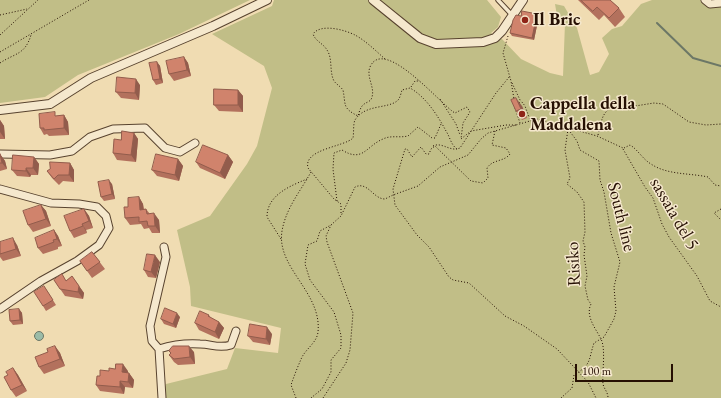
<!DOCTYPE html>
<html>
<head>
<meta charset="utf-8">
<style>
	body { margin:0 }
	#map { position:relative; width:721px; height:398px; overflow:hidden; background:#f0dcb2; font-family:"EB Garamond",serif }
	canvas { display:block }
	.scale { position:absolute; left:575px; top:364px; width:98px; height:18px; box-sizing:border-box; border:2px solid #261003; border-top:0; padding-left:5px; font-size:12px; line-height:14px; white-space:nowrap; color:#261003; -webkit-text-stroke:3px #f5e8cd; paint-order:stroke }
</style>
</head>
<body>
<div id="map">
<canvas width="721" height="398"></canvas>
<div class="scale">100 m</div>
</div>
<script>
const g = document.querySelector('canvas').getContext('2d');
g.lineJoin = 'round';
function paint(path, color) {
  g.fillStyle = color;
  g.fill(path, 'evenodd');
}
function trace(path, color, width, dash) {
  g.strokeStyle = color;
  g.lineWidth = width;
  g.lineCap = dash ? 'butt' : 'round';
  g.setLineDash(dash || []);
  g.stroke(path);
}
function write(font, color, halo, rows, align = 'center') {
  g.font = font + ' "EB Garamond",serif';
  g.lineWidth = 3;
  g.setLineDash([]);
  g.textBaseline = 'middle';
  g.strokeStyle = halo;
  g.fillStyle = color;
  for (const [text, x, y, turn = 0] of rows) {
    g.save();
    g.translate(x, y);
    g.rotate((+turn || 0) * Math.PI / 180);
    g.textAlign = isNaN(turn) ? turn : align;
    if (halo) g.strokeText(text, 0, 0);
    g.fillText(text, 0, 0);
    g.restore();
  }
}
paint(new Path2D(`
	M0,0H250L179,34L78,75L45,97L0,103Z
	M274,0H487L501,17L498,27L491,33L502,39L521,59L550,73L563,76L565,23L558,22L555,4L564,6L577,28L590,75L599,72L609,54L602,38L612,29L622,26L641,4L652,0H721V398H161L166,384L227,369L235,348L278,353L281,328L191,306L190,287L177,230L210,216L247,164L257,146L272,88L264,66L212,34L272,6Z`), '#c1be87');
const water = new Path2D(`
	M34.5 336a4.5 4.5 0 1 1 9 0a4.5 4.5 0 1 1-9 0Z`);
paint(water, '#9bbca8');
trace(water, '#6c7766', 1);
trace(new Path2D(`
	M657,23L693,58L721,66`), '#6c7766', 2);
const service = new Path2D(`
	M498,0L512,15`);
const minor = new Path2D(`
	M705,0L710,4L721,3
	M0,154L50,155L72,151L90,137L113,129L145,128L165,148L180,152L195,143
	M0,189L51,203L79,204L97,207L106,216L109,228L99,245L77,261L41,281L0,309
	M159,349L152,341L150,326L166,257L164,247
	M162,398L159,349C172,345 186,343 200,344C212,344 218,349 231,345L236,331`);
const tertiary = new Path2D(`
	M373,0L420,38L436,44L483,42L495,38L502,31L523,0
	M0,110L50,104L91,78L213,26L267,0`);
trace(service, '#58432f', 5.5);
trace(minor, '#58432f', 9);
trace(tertiary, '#58432f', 10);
trace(new Path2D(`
	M0,15L27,9
	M0,35L38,0
	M508,36L503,53L511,81L514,99
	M0,52L89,0
	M385,59C376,51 366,41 355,35C345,30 321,23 313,34C316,42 323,43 327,50C333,59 329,71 334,81C336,84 340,86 343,90C346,105 342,108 358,116C359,113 360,108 363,105C366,102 371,102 372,97C375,87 366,77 370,67C384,35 443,107 455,113L467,107L470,112L463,123L461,139L471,131L506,125H516
	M0,63C15,53 25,55 31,35
	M512,83L521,102
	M411,87L415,81H420
	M440,99L456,124L460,135
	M519,103L522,102L525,106L530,120
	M515,108L520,123
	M568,129L565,150L570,178L567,184L577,192L584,202L585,232L583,241L585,247L584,255L587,276L585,286L588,300L591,304C585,316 596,329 601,339C606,349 602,372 603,384C604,389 608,392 608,398
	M495,131L492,145L506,148L510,154C504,162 493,159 487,168L488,178L483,183L471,181L435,146L431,149L429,154H426L421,147L412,157L407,149H405L393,189L395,205L417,235L429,247L449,277L453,280L469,283L505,316L524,326L557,349L588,382L596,398
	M598,135C603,116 601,110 623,103L635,106L654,103L663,104L689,122L706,125L721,124
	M433,146C441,142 448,150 457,149
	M624,148L630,145L633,147C639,152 644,160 651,164C667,175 690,173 708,177L715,185L721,186
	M623,149L645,187L653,198L662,224L669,237L697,276L710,301L721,307
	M337,201L333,169L334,153L342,150C363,163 366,146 383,139C391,135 399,138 408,136L418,127L432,138H435L441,124
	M721,209L714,213L721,220
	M341,213V204L334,199L308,168C303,149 344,147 353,138C354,133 353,124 355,120C365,104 387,109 397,101C400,99 401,93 402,90L410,88C426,97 438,116 446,131C450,137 451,145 457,149L460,148L496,93L510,76
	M281,239L267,217C267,195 290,186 307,179
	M296,398L291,385C294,376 298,366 302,357C307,348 317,342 318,332C322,292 276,268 282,231C286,208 300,192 311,172
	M311,398L322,389L331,372V360L341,348V335L334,312L310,280L305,264L308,245L317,241L320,231L331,225L341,216L355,187C368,181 373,199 385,199L393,195L418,186L440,167L468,155L481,139L488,133L537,119L597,136L623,148
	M323,398L346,363L350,350L353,313L327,242L326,236L331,225
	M561,398L572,388L574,375C592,364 588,361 594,343L604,337L614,319L616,311L614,287L620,262L611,233L604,192L600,180L599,161L580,150L577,141L568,129`), '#261003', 1, [1, 2]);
trace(service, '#f5e8cd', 3.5);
trace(minor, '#f5e8cd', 7);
trace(tertiary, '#f5e8cd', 8);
paint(new Path2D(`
	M578,0H610L619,8L625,17L615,27L604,15L599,20Z
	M537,14L539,16L534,40L512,36L510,33L521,16Z
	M184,57L188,63L191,76L174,81L169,74Z
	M157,62L160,66L163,83L156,85L153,80Z
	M140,85L139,100L121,98L116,92Z
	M238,90L243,96V112L219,111L214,105Z
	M522,106L527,118L522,120L516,111Z
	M64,115L68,122L69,135L49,136L47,134L44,135L40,128L57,116Z
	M0,120L4,126L5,139H0Z
	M134,133L138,139L136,162L117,160L113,153L121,140Z
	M0,154L5,161L7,169L0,171Z
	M228,155L233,162L225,179L200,168L196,162Z
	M34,157L39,164L38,175H31L30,177L17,176L12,170Z
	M178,159L183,166L179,181L157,176L152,170Z
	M70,163L74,170V182L63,181L59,185L52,178L47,171Z
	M112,184L115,199L104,201L101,197Z
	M139,197L143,204L144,209H146L150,214L159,220L160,233H152L149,228L144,229L141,224L130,225L125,218L128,207Z
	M41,205L46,211L51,226L33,232L28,225Z
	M84,209L89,216L93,228L86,230L87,233L74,238L70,231Z
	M54,230L58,236L62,246L58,247V249L43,254L38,248Z
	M0,242L17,245L21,256L3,261L0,257Z
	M92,252L105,269L92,278L80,261Z
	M160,262L156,278L148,277L144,270Z
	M72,276L84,293L83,299L65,296L54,280L66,281Z
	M44,286L56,305L46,311L43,306Z
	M19,309L22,313L23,324L13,325L10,321Z
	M209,315L211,318L219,322L224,328L219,339L199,330L195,323Z
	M180,317L176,328L164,324L161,319Z
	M272,334L270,345L253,342L248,336Z
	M55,346L60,353L65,366L44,374L39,367L48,352Z
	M169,351L194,352L195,364L178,365L174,362L169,355L171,354Z
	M13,368L18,375L27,391L16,397L11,390L8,375Z
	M109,371H128V373H129L134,380L133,388L125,387L124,394L100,391L96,385L100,376Z`), '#b3715d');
paint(new Path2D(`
	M537,14L539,16L534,40L532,38Z
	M184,57L188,63L191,76L187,70Z
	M157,62L160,66L163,83L160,79Z
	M136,79L140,85L139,100L135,93Z
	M238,90L243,96V112L238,105Z
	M516,98L522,106L527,118L521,109Z
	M64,115L68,122L69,135L64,128Z
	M0,120L4,126L5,139L0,132Z
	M134,133L138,139L136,162L131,155Z
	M0,154L5,161L7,169L2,163Z
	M228,155L233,162L225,179L220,173Z
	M34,157L39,164L38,175L33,168Z
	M178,159L183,166L179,181L175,175Z
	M70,163L74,170V182L69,175Z
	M26,168L31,175L30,177L26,171Z
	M109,180L112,184L115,199L112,194Z
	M139,197L143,204L144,216L140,210Z
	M41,205L46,211L51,226L46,219Z
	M84,209L89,216L93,228L89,221Z
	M154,213L159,220L160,233L155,226Z
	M82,224L86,230L87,233L83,226Z
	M54,230L58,236L62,246L57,239Z
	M13,238L17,245L21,256L16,249Z
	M155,255L160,262L156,278L151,272Z
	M79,286L84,293L83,299L78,292Z
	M19,309L22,313L23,324L20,320Z
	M177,313L180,317L176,328L173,324Z
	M219,322L224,328L219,339L215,332Z
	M267,327L272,334L270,345L266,339Z
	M55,346L60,353L65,366L60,359Z
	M189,346L194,352L195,364L190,357Z
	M123,364L128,371L127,379L122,372Z
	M13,368L18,375L27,391L22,385Z
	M129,373L134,380L133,388L128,382Z
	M120,381L125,387L124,394L120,387Z`), '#925c4c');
const building = new Path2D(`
	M581,0H610L619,8L609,18L597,7L593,11Z
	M522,11L537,14L532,38L510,33L513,20L516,15L521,16Z
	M184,57L187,70L169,74L166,61Z
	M157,62L160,79L153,80L149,63Z
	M117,77L136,79L135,93L116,92Z
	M214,89L238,90V105H214Z
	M516,98L521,109L516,111L511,100Z
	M55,112V116L64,115V128L44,130V128H40L39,114Z
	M122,131L134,133L131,155L113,153L114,139L121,140Z
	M203,145L228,155L220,173L196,162Z
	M0,154L2,163H0Z
	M156,154L178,159L175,175L152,170Z
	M13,155L34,157L33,168H26V171L12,170Z
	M50,162L70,163L69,175H58L54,179L47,171L50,169Z
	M109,180L112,194L101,197L98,182Z
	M139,197L140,210L146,209L147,214L154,213L155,226H148L147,221L139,222V217L125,218L124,207H128V198Z
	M41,205L46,219L28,225L23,211Z
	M84,209L89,221L82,224L83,226L70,231L64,216Z
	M54,230L57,239L53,240L54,242L38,248L35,238Z
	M13,238L16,249L0,254V242Z
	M92,252L100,262L87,271L80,261Z
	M147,254L155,255L151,272L144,270Z
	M62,274L66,281L72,276L79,286L78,292L60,289L54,280Z
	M44,286L53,300L43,306L34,292Z
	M165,308L177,313L173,324L161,319Z
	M19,309L20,320L10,321L9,310Z
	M200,311L209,315L208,316L219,322L215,332L195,323Z
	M250,324L267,327L266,339L248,336Z
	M55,346L60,359L39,367L35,357L48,352L47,349Z
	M173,346H189L190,357L174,359L169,355L171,353L169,351Z
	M116,364H123L122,372L129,373L128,382L120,381V387L96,385L97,376H100V370L109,371V368L115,369Z
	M13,368L22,385L11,390L4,377L8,375L6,372Z`);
paint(building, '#d0836c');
trace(building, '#925c4c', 1);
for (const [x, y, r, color] of [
	[525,20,4,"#8f2418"],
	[522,114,4,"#8f2418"]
]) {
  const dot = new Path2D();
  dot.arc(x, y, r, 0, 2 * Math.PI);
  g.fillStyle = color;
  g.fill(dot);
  trace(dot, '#f5e8cd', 1.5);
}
write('bold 18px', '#261003', '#f5e8cd', [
	["Il Bric",533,20],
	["Cappella della",530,104],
	["Maddalena",530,125]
], 'left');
write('18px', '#261003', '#f5e8cd', [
	["sassaia del 5",674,214,60],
	["South line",621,217,76],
	["Risiko",574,264,-93]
]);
</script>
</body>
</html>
